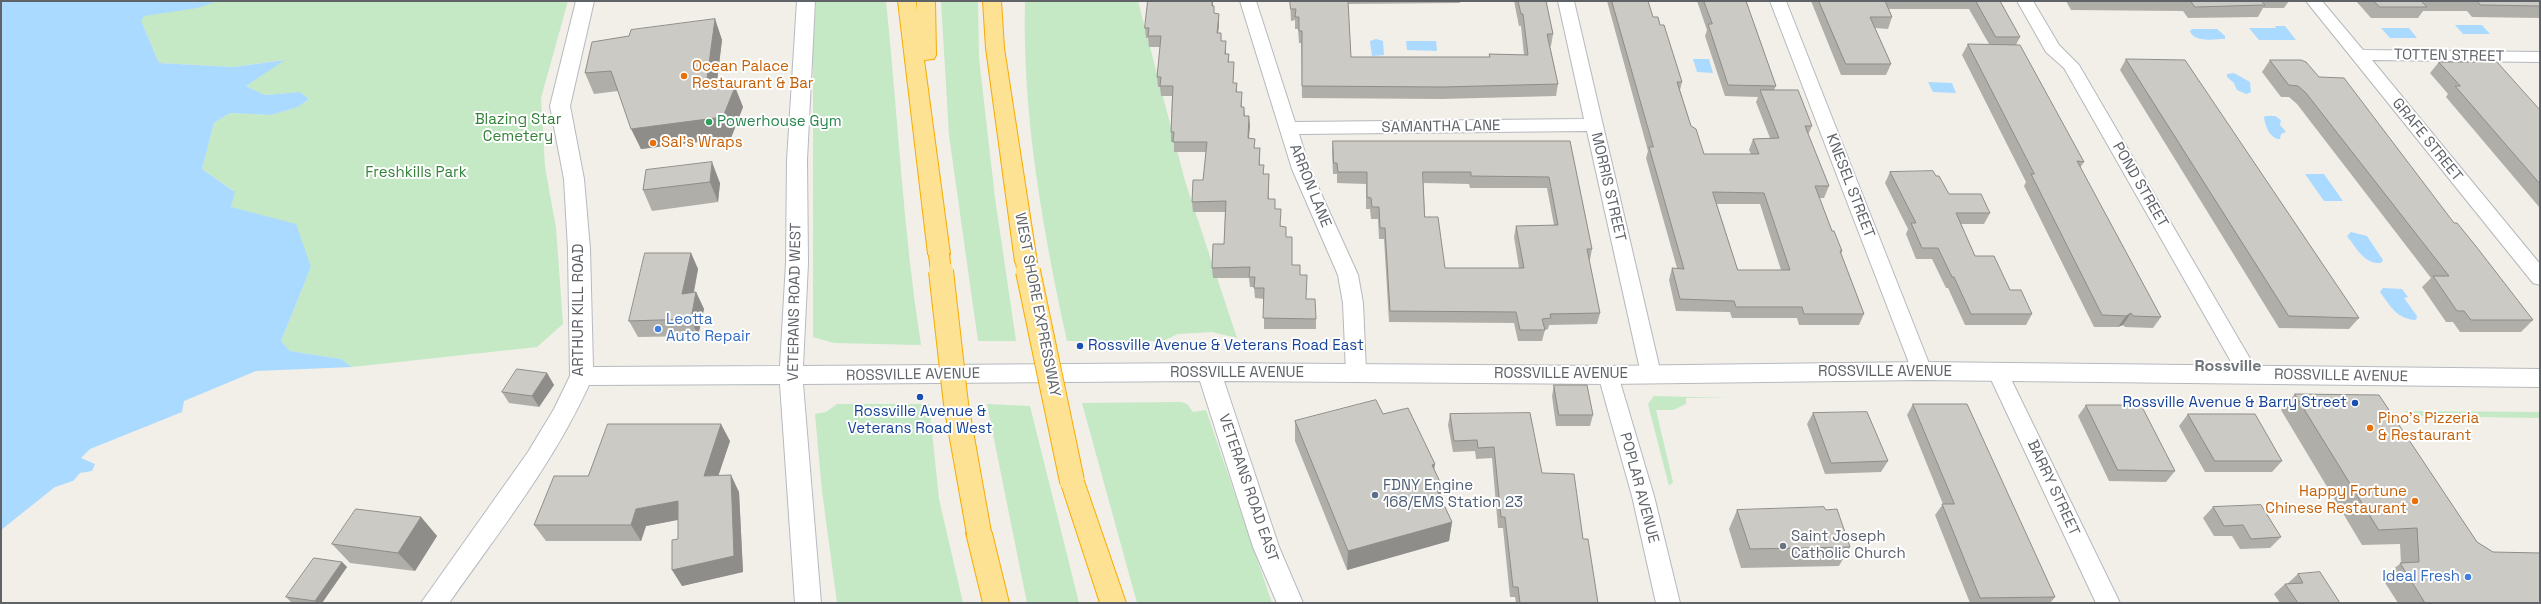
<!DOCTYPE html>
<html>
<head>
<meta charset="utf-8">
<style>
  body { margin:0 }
  #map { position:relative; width:2541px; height:604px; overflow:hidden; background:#f1efe8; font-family:"Space Grotesk",sans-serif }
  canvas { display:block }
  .frame { position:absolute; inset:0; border:2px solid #5f6368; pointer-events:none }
</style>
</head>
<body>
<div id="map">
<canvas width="2541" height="604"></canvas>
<div class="frame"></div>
</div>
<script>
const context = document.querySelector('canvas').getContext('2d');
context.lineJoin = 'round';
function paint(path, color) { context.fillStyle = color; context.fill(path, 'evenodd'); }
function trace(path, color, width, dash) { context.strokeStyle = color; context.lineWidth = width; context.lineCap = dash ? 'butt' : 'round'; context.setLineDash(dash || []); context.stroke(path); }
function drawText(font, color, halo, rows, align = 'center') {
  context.font = font + ' "Space Grotesk",sans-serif'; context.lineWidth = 4; context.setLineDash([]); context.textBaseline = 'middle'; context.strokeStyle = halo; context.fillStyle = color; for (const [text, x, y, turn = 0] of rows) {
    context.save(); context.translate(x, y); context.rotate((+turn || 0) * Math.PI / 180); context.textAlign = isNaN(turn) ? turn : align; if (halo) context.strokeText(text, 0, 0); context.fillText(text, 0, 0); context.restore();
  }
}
paint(new Path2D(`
  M132,1H568L541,98L545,167L556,228L563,324L537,347L352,367L341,359L290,351L281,341L311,267L231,207L234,191L202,169L214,123L230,113L271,115L298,107L309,99L300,92L265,95L246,86L284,60L233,67L159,63Z
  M816,1H886C898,116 903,231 921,345L834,343L813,337V49Z
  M941,1H978L979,58L995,198L1016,341H978L949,135Z
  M1025,1H1138L1185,181L1237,338L1212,332L1178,334L1163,341H1067C1043,230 1022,116 1025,1Z
  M1654,396L1729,398H1686V404L1673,410H1656L1673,482L1669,486L1648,404Z
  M1181,402L1187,404L1193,412L1206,410L1272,603H1137L1082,403Z
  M837,404H929L939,499L963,603H837L822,491L815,414L826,412Z
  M987,404L1030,406L1079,603H1027Z
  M2404,411L2540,412V418L2413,416Z`), '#c5e8c5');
paint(new Path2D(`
  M1,1H218L197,8L144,16L141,21L159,63L233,67L285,60L246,86L265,95L300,92L309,99L298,107L271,115L230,113L214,123L202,169L235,192L231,207L296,224L311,267L281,341L290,351L341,359L352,367L256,371L184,401L182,412L90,449L81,458L95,464L92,471L80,473L73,481L55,487L1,530Z
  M2455,25H2482L2490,34H2463Z
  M2275,26H2285L2296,40H2259L2249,28H2276Z
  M2381,28H2409L2417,38H2390Z
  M2192,29H2217L2225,36V39C2214,39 2194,43 2190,31Z
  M1376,39L1383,41L1384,55L1372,56L1370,41Z
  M1406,41H1436L1437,51L1407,50Z
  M1693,59H1709L1713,73L1697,72Z
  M2234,73L2250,82L2251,92L2246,94L2237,90L2234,83L2227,77V74Z
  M1928,82L1952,83L1956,93L1933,92Z
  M2266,116H2275L2281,120L2280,125L2286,132L2281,134L2280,139C2270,139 2265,126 2264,117Z
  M2305,174H2324L2343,201H2324Z
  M2351,232L2367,236L2383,260L2381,263C2364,264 2357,249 2347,236Z
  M2383,288L2402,289L2408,297L2404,298L2417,316L2416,320C2397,319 2391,307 2380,292Z`), '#aadaff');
const street = new Path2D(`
  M1240,1H1256L1295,122L1584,119L1558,1H1574L1661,374L1658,380L1651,382L1644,380L1641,374L1587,131L1299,134L1310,169L1358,275L1363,303L1366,372L1363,378L1356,380L1349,378L1346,372L1343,303L1338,275L1292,169Z
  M1770,1H1786L1932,371L1929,377L1922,379L1915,377L1912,371Z
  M2017,1H2033L2059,45L2079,65L2256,369L2259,375L2256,381L2249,383L2242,381L2064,68L2046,52Z
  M2306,1H2322L2363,50L2540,52V62L2372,60L2540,264V285L2533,283Z
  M1998,365L2005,367L2008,373L2120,603H2096L1988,373L1991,367Z
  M1608,367L1615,369L1618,375L1654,496L1680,603H1656L1632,496L1598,375L1601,369Z`);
const secondary = new Path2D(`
  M576,1H594L570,106L584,179L590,249L593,367L780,366L786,263L787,160L797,1H815L807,160L808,263L803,366L1209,363L1608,366L1922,362L2540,369V387L1922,380L1608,384L1224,381L1279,547L1303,603H1277L1253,547L1200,381L803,384L821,603H795L780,384L589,385C553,464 499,532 449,603H421L528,452L554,409L570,376L568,249L564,179L550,106Z`);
const highway = new Path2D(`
  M898,1H916L917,12V1H935L936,55L934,59L924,60L950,254L947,259L939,262L931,259L928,254Z
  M983,1H1001L1004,48L1037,262L1034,267L1026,270L1018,267L1015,262L986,48Z
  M1072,471L1081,474L1084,481L1126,603H1100L1060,481L1063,474Z
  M979,522L988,525L992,533L1009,603H983L966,533L970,525Z`);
trace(street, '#b5b8bc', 2);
trace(secondary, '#b6babf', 2);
trace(highway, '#f9ab00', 2);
paint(street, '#fff');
paint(secondary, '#fff');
paint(highway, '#fde293');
const highwayBridgeFar1 = new Path2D(`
  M939,254L941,272
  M1026,262L1028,272`);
const highwayBridge = new Path2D(`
  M941,271L956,404L979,533
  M1028,271L1072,481`);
trace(highwayBridgeFar1, '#f9ab00', 22, []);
trace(highwayBridge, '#f9ab00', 26, []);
trace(highwayBridgeFar1, '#fde293', 20);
trace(highwayBridge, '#fde293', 24);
paint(new Path2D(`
  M1148,1H1213V6L1214,13L1219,14V24L1218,33L1226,51V54H1229V62H1234L1233,83H1237V92L1242,102V107H1244L1245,116H1249V138L1255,148H1260V165L1264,174H1269V199L1275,209L1281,226L1286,237L1292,265L1300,275L1306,299L1316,319V329H1264V299L1255,298L1254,287H1250L1249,278H1213L1212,268L1224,244L1225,212H1193L1192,202L1203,180L1206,152H1174V142H1171V132L1172,96H1161L1160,87H1158L1157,77L1160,47H1149L1148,38H1146L1145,28Z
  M1290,1H1460V3L1348,4L1351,57H1489V54L1524,55L1521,26H1519L1514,1H1546L1553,34L1551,46H1550L1558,84L1556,96L1441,99L1302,98L1301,43H1299L1298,29H1295V20L1291,21Z
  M1607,1H1643L1653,17L1660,25L1682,82L1680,90L1691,126L1704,154H1751L1749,150L1753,139L1770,138L1756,102L1758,97L1725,96L1705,36L1707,30L1697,1H1746L1776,86L1774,90L1812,126L1808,135L1829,186L1824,198H1819L1832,231L1842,251L1841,254L1864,314L1859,325H1799L1797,318H1732L1730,312L1676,311L1669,280L1672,268H1677L1646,158L1648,151ZM1716,204H1760L1781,270H1738Z
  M1811,1H2000L2020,37L2016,45L2084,162L2080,168L2161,317L2153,328L2125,327L2123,325L2118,327H2094L2024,186L2026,182L1962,55L1968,44H1989L1969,9H1889L1892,17L1888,29L1875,28L1891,64L1886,75H1841Z
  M2066,1H2289L2284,8H2263L2258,17L2188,18L2183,11L2071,10Z
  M2356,1H2540V18L2472,17L2467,11H2423L2418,18H2371Z
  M715,19L722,40L716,87H735L743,107L731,138L641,149L618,91L594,94L585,73L629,36Z
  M2126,59L2359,318L2349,329L2279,328L2120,70Z
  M2270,60L2319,77L2454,223L2533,320L2521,332H2460L2453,322H2446L2422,287L2431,278L2297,104L2289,97H2281L2262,72Z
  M2439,62L2540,110V208L2446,97L2448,94L2430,73Z
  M1333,141H1570L1592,249L1590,260H1589L1600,313L1597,324L1549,325L1548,329L1545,330L1542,341H1518L1514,323L1389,322L1384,239H1379L1378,219H1371L1370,209H1366V184L1337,183V174H1333L1332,152ZM1423,183L1469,184L1470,188H1547L1554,225L1516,226L1514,237L1519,268H1445L1425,217Z
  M646,170L720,183L718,202L652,211L643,190Z
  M1890,172L1936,176L1949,194L1990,213L1984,224H1961L1975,256L2010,290L2032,314L2026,325H1965L1948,288H1946L1932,259H1916L1906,234L1908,229L1885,183Z
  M691,253L698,269L694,293L696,292L704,309L698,336L638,337L629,321Z
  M547,373L554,385L539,407L509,403L502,392Z
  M1554,385L1593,415L1590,426H1556L1552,396Z
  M2295,394L2477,542L2493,552L2540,603H2398L2382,578L2401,563L2400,544L2362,545L2281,410Z
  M1913,404L2055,597L2050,603H1970L1935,515L1943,504L1907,415Z
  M2086,405L2175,471L2166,482L2109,481L2078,416Z
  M1813,413L1888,461L1881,472L1825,474L1807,424Z
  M1383,414L1434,469L1442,486L1440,497L1452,522L1449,541L1347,570L1295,441V421Z
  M1450,414L1542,473L1583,539L1598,603H1516L1515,597H1510L1503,528H1498L1492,458L1476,459L1475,451L1453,452L1448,425Z
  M2188,414L2282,461L2272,472H2205L2179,426Z
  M730,441L718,475L739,492L743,572L682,586L678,539V520L646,526L641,541H546L534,525L588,476Z
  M2213,507L2281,537L2270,548L2240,549L2232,536H2214L2203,518Z
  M1737,510H1826L1850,547L1839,566L1741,568L1729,529Z
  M421,517L437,536L415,571L350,563L332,544Z
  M342,562L347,567L322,603H292L286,597Z
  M2298,574L2340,603H2280L2274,594L2285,584H2287Z`), '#afaea9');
paint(new Path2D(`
  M1212,1H1213L1212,17Z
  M1219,14V24L1217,44V33Z
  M715,19L722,40L714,107L706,86Z
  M1226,41V51L1225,65V54Z
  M735,87L743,107L731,138L641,149L631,129Z
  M1249,116L1250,126L1248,149V138Z
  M712,162L720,183L718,202L710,182Z
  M691,253L698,269L690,310L682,294Z
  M696,292L704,309L698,336L691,319Z
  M2131,313L2123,325L2118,327L2126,316Z
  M547,373L554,385L539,407L532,396Z
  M721,424L730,441L713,492L704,476Z
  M1435,464L1432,483V465Z
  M731,475L739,492L743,572L682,586L672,570Z
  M1442,486L1439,505L1436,488Z
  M678,501L687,518L646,526L641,541L631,525L636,509Z
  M421,517L437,536L415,571L398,553Z
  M1452,522L1449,541L1347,570L1348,551Z
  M342,562L347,567L322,603H316L315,601Z`), '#8f8d8a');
const building = new Path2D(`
  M1148,1H1212V6H1214V13L1219,14L1217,33H1221V41H1226L1225,54H1229L1228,62H1234L1233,83H1237L1236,92H1242L1241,107H1244V116H1249L1248,138L1255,139L1254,148H1260L1259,165H1264L1263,174H1269L1268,199H1275V209H1281L1280,226L1286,227V237H1292V265H1300V275H1307L1306,299H1315L1316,319L1263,318L1264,288H1254L1255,277H1249L1250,267L1212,268L1213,244H1224L1226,201L1192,202L1193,180H1203L1207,142H1173L1174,132H1171L1173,86H1160L1161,77H1157L1161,36H1148L1149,28H1145Z
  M1290,1H1348L1351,57H1490L1489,54L1528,55L1523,14H1521L1518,1H1546L1553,34H1547L1558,84L1442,87L1302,86V31H1299V17H1295L1296,9H1291Z
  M1612,1H1648L1653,17H1658L1660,25H1664L1682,82H1677L1691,126L1696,129L1704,154H1759L1753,139L1779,138L1760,90H1798L1812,126H1805L1829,186H1815L1832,231H1834L1842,251H1840L1864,314H1804L1802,307H1736L1734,301L1680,299L1672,268L1684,269L1649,147H1653ZM1713,192L1764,193L1790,270H1738Z
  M1704,1H1746L1776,86L1728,85L1708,24H1712Z
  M1819,1H1885L1892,17H1870L1891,64H1846Z
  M1976,1H2000L2020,37H1996Z
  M2191,1H2261L2265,5L2195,7Z
  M2374,1H2421L2427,7H2380Z
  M2477,1H2540V6L2481,5Z
  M715,19L706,86L735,87L723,117L631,129L611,71L585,73L592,42L629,36L631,30Z
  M1968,44L2020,45L2084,162L2077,161L2161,317L2133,316L2131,313L2126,316L2102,315L2031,174H2034Z
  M2126,59L2185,60L2359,318L2289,316Z
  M2270,60H2301L2306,62L2319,77L2344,78L2454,223H2457L2475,245L2533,320H2471L2464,311H2457L2433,276H2449L2306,93L2298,86L2289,85Z
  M2439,62H2497L2540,110V184L2455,86H2460Z
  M1333,141H1570L1592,249H1587L1600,313L1550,314L1551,318L1542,319L1545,330H1520L1516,312L1390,311L1385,228H1380L1379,207H1372L1371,198L1367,197V172H1338L1337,163H1334ZM1423,172H1471V176L1549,177L1558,225L1516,226L1524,268H1445L1438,217H1425Z
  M712,162L710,182L643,190L646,170Z
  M1933,171L1936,176H1939L1949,194H1981L1990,213H1956L1975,256H1994L2010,290H2021L2032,314H1971L1954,277H1952L1938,248H1922L1911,223H1916L1890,172Z
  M645,253H691L682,294L696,292L691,319L629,321Z
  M517,369L547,373L532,396L502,392Z
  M1554,385H1587L1593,415H1559Z
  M2295,394L2379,395L2477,542L2493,552L2540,553V603H2425L2400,563L2419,562L2417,528L2379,530Z
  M1376,400L1383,414L1408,408L1435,464L1432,465L1442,486L1436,488L1452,522L1348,551L1295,421Z
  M1913,404H1967L2055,597L1980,598L1942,504H1954Z
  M2086,405H2141L2175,471L2118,470Z
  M1867,412L1888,461L1831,463L1813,413Z
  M1530,413L1542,473L1574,474L1583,539H1588L1598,603H1520L1518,587H1513L1505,517H1501L1494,447L1478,448L1477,440L1454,441L1450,414Z
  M2188,414H2255L2282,461H2215Z
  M608,424H721L704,476L731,475L734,556L672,570V540L678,539V501L636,509L631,525H534L554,476H588Z
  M2261,505L2281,537L2251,539L2243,525L2224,526L2213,507Z
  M1824,507L1826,510L1837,509L1850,547L1750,549L1737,510Z
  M356,509L421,517L398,553L332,544Z
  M314,558L342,562L315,601L286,597Z
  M2320,572L2340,603H2298L2285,584L2303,583L2298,574Z`);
paint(building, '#cccac5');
trace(building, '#8f8d8a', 1);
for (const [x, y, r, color] of [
  [684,76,4,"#e8710a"],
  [709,122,4,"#2e9e5b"],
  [653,143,4,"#e8710a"],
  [658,329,4,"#3f7fe0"],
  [1080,346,4,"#1a4fb4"],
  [920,397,4,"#1a4fb4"],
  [2355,403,4,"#1a4fb4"],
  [2370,428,4,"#e8710a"],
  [1375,495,4,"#5c6f8a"],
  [2415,501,4,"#e8710a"],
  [1783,546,4,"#6b7280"],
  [2468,577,4,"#3f7fe0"]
]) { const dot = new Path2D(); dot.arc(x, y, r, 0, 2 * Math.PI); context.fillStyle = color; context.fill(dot); trace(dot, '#fff', 1.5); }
drawText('15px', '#5f6368', '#fff', [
  ["TOTTEN STREET",2449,56,1],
  ["SAMANTHA LANE",1441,127,-1],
  ["GRAFE STREET",2427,140,51],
  ["POND STREET",2140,185,60],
  ["ARRON LANE",1310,186,68],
  ["KNESEL STREET",1850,186,69],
  ["MORRIS STREET",1608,187,77],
  ["VETERANS ROAD WEST",795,302,-89],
  ["WEST SHORE EXPRESSWAY",1037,305,79],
  ["ARTHUR KILL ROAD",579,310,-90],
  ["ROSSVILLE AVENUE",1885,372],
  ["ROSSVILLE AVENUE",1237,373],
  ["ROSSVILLE AVENUE",1561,374],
  ["ROSSVILLE AVENUE",913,375,-1],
  ["ROSSVILLE AVENUE",2341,376,1],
  ["VETERANS ROAD EAST",1248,488,71],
  ["POPLAR AVENUE",1639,488,75],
  ["BARRY STREET",2053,488,65]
]);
drawText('15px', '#c56008', '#fff', [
  ["Ocean Palace",692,67],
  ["Restaurant & Bar",692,84],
  ["Sal's Wraps",661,143],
  ["Pino's Pizzeria",2378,419],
  ["& Restaurant",2378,436],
  ["Happy Fortune",2407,492,"right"],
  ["Chinese Restaurant",2407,509,"right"]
], 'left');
drawText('15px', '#348238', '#fff', [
  ["Blazing Star",518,120],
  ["Cemetery",518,137],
  ["Freshkills Park",416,173]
]);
drawText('15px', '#27864d', '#fff', [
  ["Powerhouse Gym",717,122]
], 'left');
drawText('15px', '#366cbe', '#fff', [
  ["Leotta",666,320],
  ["Auto Repair",666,337],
  ["Ideal Fresh",2460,577,"right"]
], 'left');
drawText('15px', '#164399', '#fff', [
  ["Rossville Avenue & Veterans Road East",1088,346],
  ["Rossville Avenue & Barry Street",2347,403,"right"],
  ["Rossville Avenue &",920,412,"center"],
  ["Veterans Road West",920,429,"center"]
], 'left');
drawText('15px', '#4e5e75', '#fff', [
  ["FDNY Engine",1383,486],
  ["168/EMS Station 23",1383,503]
], 'left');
drawText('15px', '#5b616d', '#fff', [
  ["Saint Joseph",1791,537],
  ["Catholic Church",1791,554]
], 'left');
drawText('bold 16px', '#70757a', '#fff', [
  ["Rossville",2228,367]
]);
</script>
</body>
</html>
